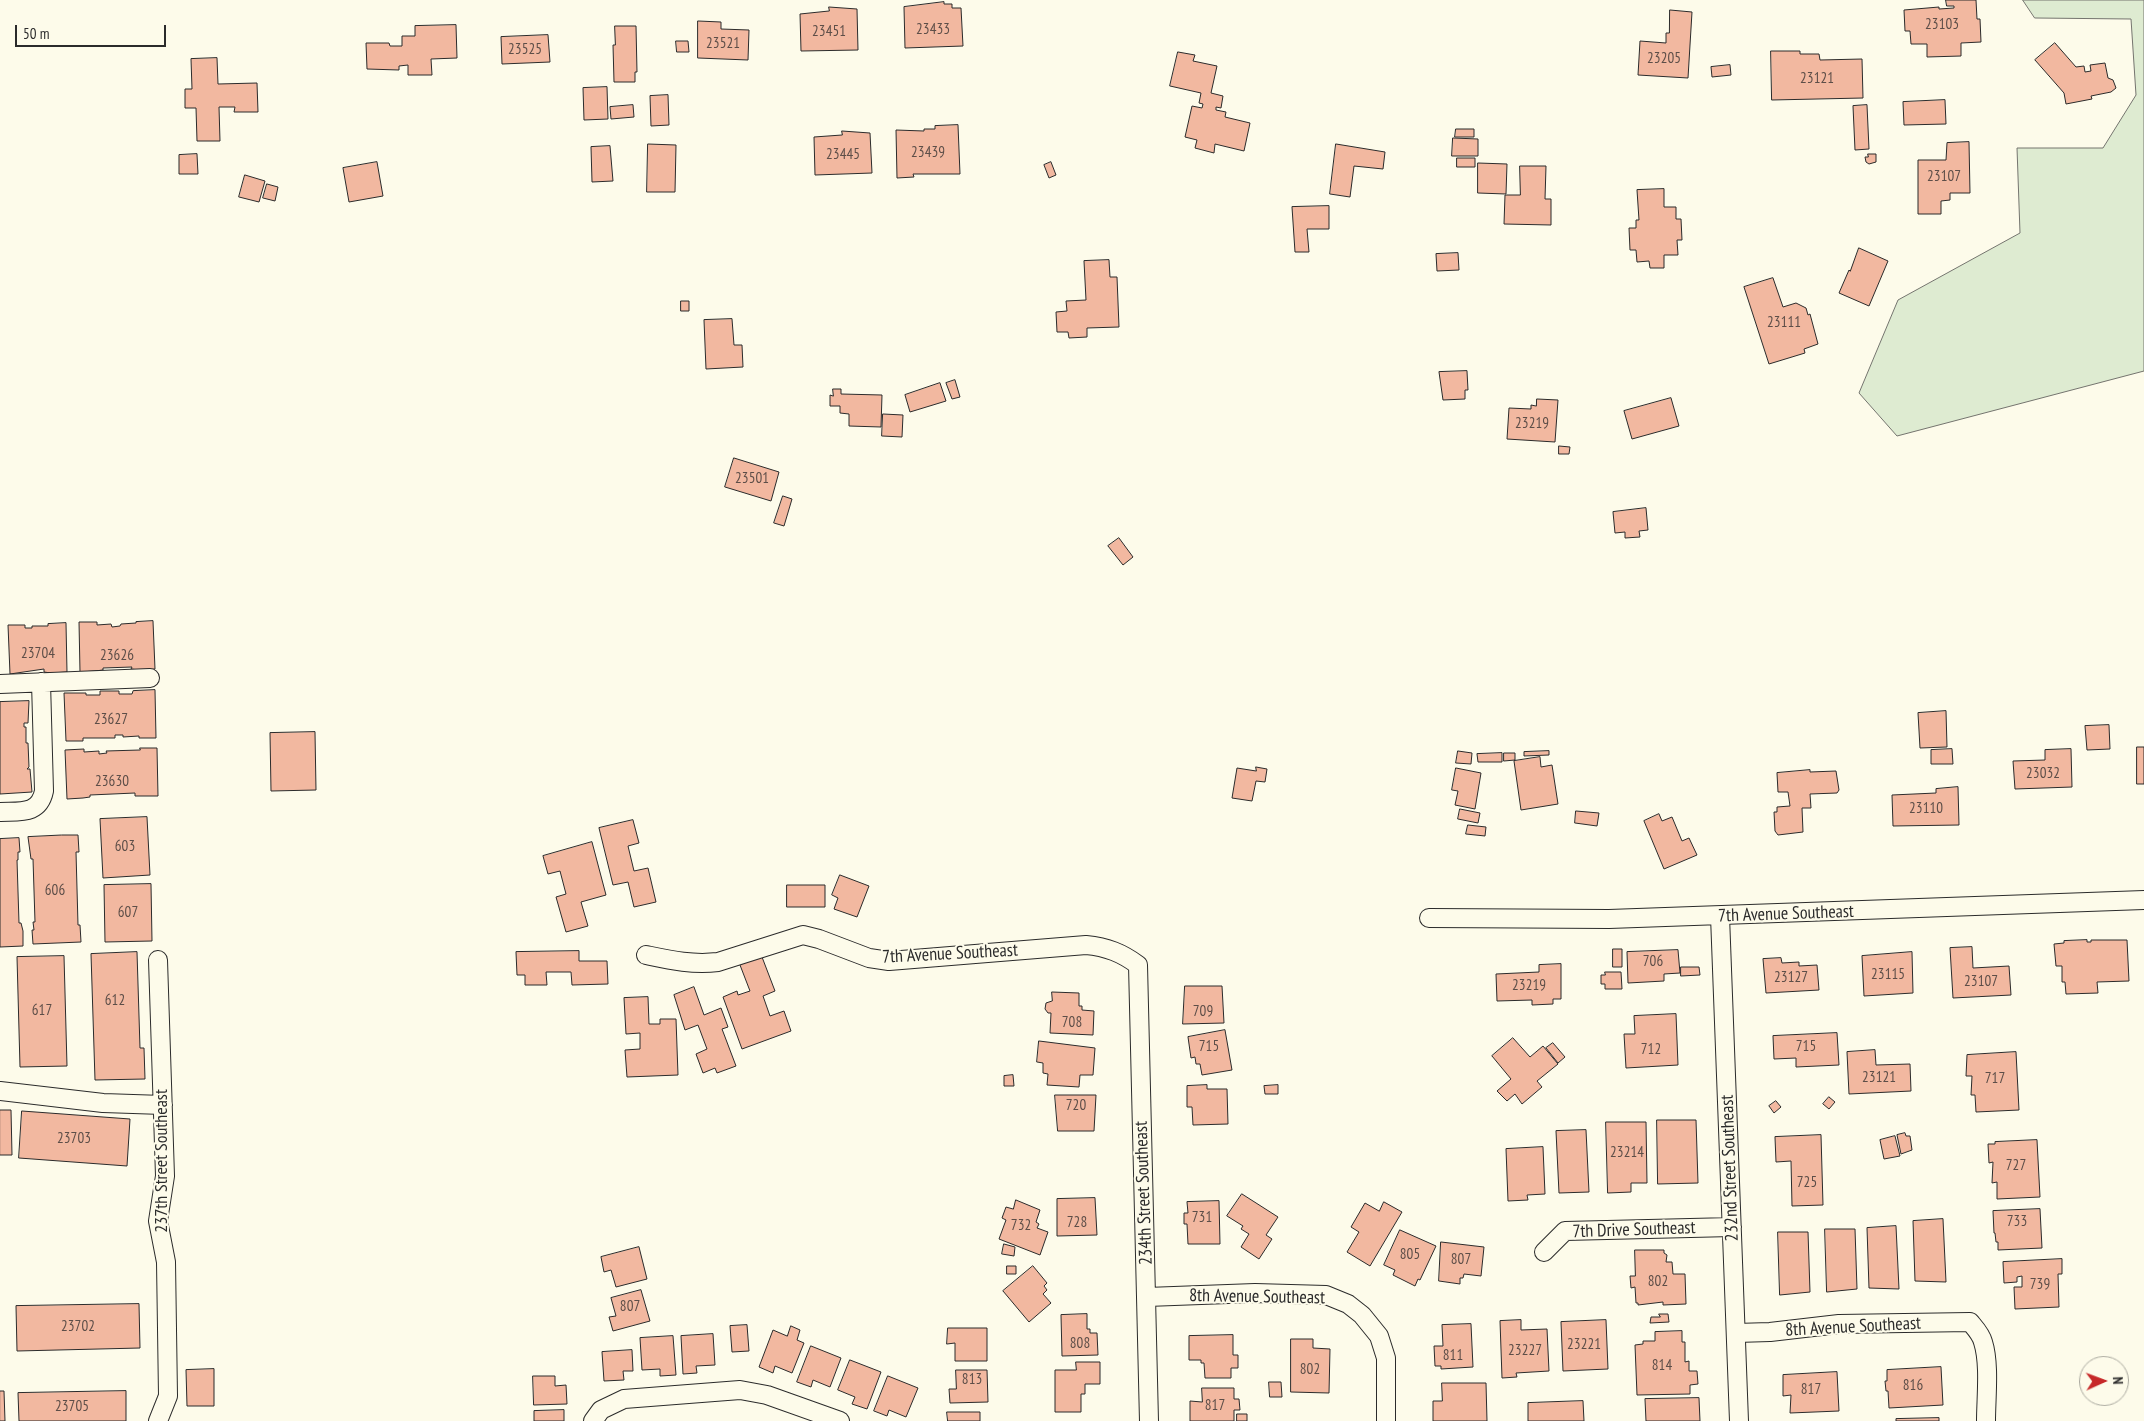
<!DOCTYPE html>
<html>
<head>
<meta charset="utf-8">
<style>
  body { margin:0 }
  #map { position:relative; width:2144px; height:1421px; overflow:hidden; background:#fdfbea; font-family:"PT Sans Narrow",sans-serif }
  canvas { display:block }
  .north { position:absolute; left:2079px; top:1356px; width:50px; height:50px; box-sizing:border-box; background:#fdfbea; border:1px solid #a9a89e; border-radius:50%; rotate:88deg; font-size:14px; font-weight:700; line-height:20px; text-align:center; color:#2b2b2b }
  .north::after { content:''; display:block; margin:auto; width:18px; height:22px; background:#c62828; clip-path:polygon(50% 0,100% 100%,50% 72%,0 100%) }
  .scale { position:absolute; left:15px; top:25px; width:151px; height:22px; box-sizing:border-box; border:2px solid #2b2b2b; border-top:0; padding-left:6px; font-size:15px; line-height:18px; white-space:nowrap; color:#2b2b2b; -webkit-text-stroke:4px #fdfbea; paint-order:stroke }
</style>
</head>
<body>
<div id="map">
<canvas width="2144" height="1421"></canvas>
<div class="north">N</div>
<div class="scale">50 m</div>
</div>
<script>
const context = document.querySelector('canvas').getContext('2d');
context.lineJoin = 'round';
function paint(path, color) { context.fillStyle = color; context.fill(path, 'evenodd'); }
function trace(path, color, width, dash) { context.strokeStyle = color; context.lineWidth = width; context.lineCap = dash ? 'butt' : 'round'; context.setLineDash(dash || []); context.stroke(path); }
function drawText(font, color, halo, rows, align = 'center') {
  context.font = font + ' "PT Sans Narrow",sans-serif'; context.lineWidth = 4; context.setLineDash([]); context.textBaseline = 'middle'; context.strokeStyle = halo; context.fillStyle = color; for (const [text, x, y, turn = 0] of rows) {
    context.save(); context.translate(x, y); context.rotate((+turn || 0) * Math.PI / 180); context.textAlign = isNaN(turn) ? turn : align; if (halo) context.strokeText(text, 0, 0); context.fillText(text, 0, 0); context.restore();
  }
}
const green = new Path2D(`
  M2023,0H2144V371L1897,436L1859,393L1898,300L2020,233L2017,148H2103L2136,95L2131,19L2035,18Z`);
paint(green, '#deebd1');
trace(green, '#74746e', 1);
const building = new Path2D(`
  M1946,0H1976L1977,19H1980L1981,42L1961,43V56L1927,57V44H1911L1910,31H1905L1904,10L1939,7V9L1954,8V6H1947Z
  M944,2V4H952V8H961L963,46L905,48L904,7Z
  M829,7L857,9L858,50L801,51L800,14L829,11Z
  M1670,10L1692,12L1688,78L1638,75L1640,41L1666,43V33H1669Z
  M698,21L721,22V29L749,30L748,60L698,58Z
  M456,25L457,58L431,59L432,75H408V65L399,66V70L367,69L366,43H389L390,46H402V36H415V26Z
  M615,26H636L637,72H635V82H614L613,45H615Z
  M548,35L550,62L502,64L501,37Z
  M676,41H688L689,52H677Z
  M2055,43L2076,67L2084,66L2085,72L2091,71L2090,65L2105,63L2108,78L2113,80L2116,88L2111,92L2091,96L2092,99L2066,104L2064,93L2035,60Z
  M1771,51H1800V54H1819L1820,60L1862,59L1863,98L1772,100Z
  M1178,52L1195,55L1193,61L1217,66L1211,93L1223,96L1221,108L1216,107V110L1226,112L1225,117L1250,123L1244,151L1215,144L1214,153L1195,148L1197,140L1185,137L1192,106L1202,108L1203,104L1199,103L1201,93L1170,86Z
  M217,58L218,84L257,83L258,112H234L235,107H219L220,141H197L196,108H185V89H192L191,59Z
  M1730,65L1731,75L1712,77L1711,67Z
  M607,87L608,119L584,120L583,88Z
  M668,95L669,125L651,126L650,96Z
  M1945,100L1946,124L1904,125L1903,102Z
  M633,105L634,117L611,119L610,107Z
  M1867,105L1869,149L1855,150L1853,106Z
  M958,125L960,174H913L914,177L897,178L896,130L924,131V129H935V126Z
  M1456,129H1474V137H1455Z
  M842,131L870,133L872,173L815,175L814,137L842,135Z
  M1453,138L1478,139V156H1452Z
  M1969,142L1970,193H1950V200L1941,201V214H1918V160H1946L1947,143Z
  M648,144L676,145L675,192H647Z
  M1336,144L1385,152L1383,169L1354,166L1350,197L1330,194Z
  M610,146L613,181L592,182L591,147Z
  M197,154L198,174H179V155Z
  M1868,154H1876V162L1869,164L1866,162L1865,157H1868Z
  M1457,158H1475V167H1457Z
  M377,162L383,196L349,202L343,168Z
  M1051,162L1056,175L1049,178L1044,165Z
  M1478,163L1507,164L1506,194L1478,193Z
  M1520,166H1546L1545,199H1551V225L1504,224L1505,195H1520Z
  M245,175L265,181L259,202L239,197Z
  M267,184L278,187L275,201L263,198Z
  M1664,189V207H1676V219H1681L1682,240H1677L1678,255H1664V268H1650L1649,261L1637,262L1636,250H1630L1629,228H1636V220H1639L1637,190Z
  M1329,206V229H1307L1309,252H1295L1292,207Z
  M1859,248L1888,261L1869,306L1839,293L1849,270L1850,271Z
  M1458,253L1459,270L1437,271L1436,254Z
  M1109,260L1110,277H1117L1119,327L1087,328V337L1069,338L1068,332H1057L1056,312L1067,311L1066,301L1086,300L1084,261Z
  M1773,278L1783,307L1796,303L1806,308L1808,315L1810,314L1818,344L1804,349L1805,353L1769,364L1744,287Z
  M681,301H689V311H681Z
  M732,319L734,345H742L743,367L706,369L704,320Z
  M1467,371L1468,390H1465V399L1443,400L1439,372Z
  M955,380L960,397L952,399L946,383Z
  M940,383L946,401L910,412L905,395Z
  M833,389H841V394L882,395L881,427L849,426V414L840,413V406H830V395L833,396Z
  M1671,398L1679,426L1632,439L1624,411Z
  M1537,399L1558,400L1555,442L1507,439L1509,408L1531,409V405L1536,406Z
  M883,414L903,415L902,437L882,436Z
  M1559,446L1570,447L1569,454H1559Z
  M734,458L779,472L771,501L725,487Z
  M783,496L792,499L784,526L774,523Z
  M1646,508L1648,530L1639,531L1640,537L1625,538V532L1615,533L1613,512Z
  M1119,538L1133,557L1123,565L1108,546Z
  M153,621L155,669L139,670L131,669L132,667L103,668V670L95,671L80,672L79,622H97V625L111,624L112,627L120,626L121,624L136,623V622Z
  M66,623L67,672L51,673L44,672V669L10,674L8,625H25V628H32V626H48V624Z
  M155,690L156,738H139V736L123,737V735H115V738H83V741H66L64,693H86V695H100V691H119V694H132L133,691Z
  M29,701L28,723H24V727H26V743H28L29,767L27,769H30L32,792L0,794V702Z
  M1946,711L1947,747L1920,748L1918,713Z
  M2109,725L2110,749L2087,750L2085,726Z
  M315,732L316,790L271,791L270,733Z
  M2137,747H2144V784H2137Z
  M140,748H157L158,796H135V793L90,795V797L83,798L67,799L65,750L84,749V752L99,751V754L107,753L106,751L140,750Z
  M1952,749L1953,764H1931V750Z
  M2071,749L2072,787L2015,789L2013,761L2045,760V750Z
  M1458,751L1472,753L1471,764L1456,763Z
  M1549,751V755L1524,756V752Z
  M1502,753V762H1478L1477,754Z
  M1504,753H1515V760L1504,761Z
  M1540,757L1541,767L1552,765L1558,804L1521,810L1514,761Z
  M1256,767L1267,769L1265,782L1256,781L1252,801L1232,798L1237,768L1256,771Z
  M1456,768L1481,773L1475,809L1455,805L1458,791L1452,790Z
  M1810,770V772L1836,771L1839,790L1837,793L1810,794L1811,808H1802L1803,832L1778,835L1775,831L1774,812H1777V807L1790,806L1788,792H1778L1777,773Z
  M1958,787L1959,825L1893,826L1892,795L1936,793V789Z
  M1460,809L1480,813L1478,823L1458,819Z
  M1576,811L1599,813L1597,826L1575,823Z
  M1659,814L1662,821L1672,817L1682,841L1689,838L1697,855L1664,869L1644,821Z
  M147,817L150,875L103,878L100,819Z
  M633,820L639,843L628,846L634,871L648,868L656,902L634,907L628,882L613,885L599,828Z
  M1468,825L1486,827L1485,836L1466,834Z
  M62,835H78L79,852H76L78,925H80L81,942L33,944L32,930H34L33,922H35L33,859H31L28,837Z
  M19,838L20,852H18V860H17L19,923H21L23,931V946L0,947V839Z
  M592,842L606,895L581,902L588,926L566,932L556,897L566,894L560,871L548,874L543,856Z
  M840,875L869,886L857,917L834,909L838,898L832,895Z
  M151,884L152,941L105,942L104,885Z
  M787,885H825V907H787Z
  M2087,940V942H2091V940H2127L2129,981L2097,982L2098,993L2066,994L2065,982H2062V966H2056L2054,944L2064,943V941Z
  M1972,947L1973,968L2009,966L2011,995L1953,998L1950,948Z
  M1613,949H1622V967H1613Z
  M1678,950L1680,973L1664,974V981L1628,983L1627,952Z
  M579,951V961H607L608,984L572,985L571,972H546L547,985H525V975H517L516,952Z
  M137,952L140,1048H144L145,1079L95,1080L91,954Z
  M1912,952L1913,993L1864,996L1862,956Z
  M64,956L67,1066L20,1067L17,957Z
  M762,957L775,991L763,996L770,1016L784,1011L791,1031L742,1049L723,997L737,991L738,995L750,991L740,965Z
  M1781,958L1782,963L1799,962V966L1817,965L1819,990L1766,993L1763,959Z
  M1561,964V999H1553V1004L1532,1005V1000L1497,1001L1496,974L1539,972V965Z
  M1681,967H1699L1700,975L1681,976Z
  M1605,972H1621L1622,989H1605V984H1601V975H1605Z
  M1185,986H1222L1224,1023L1183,1024Z
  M694,987L704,1015L721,1008L728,1027L722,1029L736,1066L717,1073L715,1068L703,1073L696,1054L707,1049L698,1025L685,1030L674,995Z
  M1052,992L1079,993V1006H1082V1010L1094,1011L1093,1035L1050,1033L1051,1013H1048L1045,1009L1046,1003L1052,1001Z
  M648,997L649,1024H660V1019H676L678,1075L627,1077L625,1050L640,1049V1033L626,1034L624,998Z
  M1676,1014L1678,1065L1626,1068L1624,1034H1635L1634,1016Z
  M1225,1030L1232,1070L1202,1075L1200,1064H1196L1195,1057L1191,1058L1188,1037Z
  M1837,1033L1839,1065L1796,1067V1058L1774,1059L1773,1036Z
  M1513,1038L1530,1057L1543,1046L1558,1064L1537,1081L1542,1087L1522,1104L1515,1094L1507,1101L1497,1091L1511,1079L1492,1056Z
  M1039,1041L1095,1048L1093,1075H1080L1079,1087L1047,1085L1048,1074L1043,1073V1063L1037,1062Z
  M1553,1043L1565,1057L1558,1063L1546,1048Z
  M1875,1050L1876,1065L1910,1064L1911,1091L1849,1094L1847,1052Z
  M2016,1052L2019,1110L1976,1112L1975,1095H1971L1972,1076H1966L1967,1055Z
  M1013,1075L1014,1086H1004V1076Z
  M1207,1085V1089H1227L1228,1124L1193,1125L1192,1107H1187V1086Z
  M1278,1085V1094H1265L1264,1086Z
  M1055,1095H1096L1094,1131H1058Z
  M1829,1097L1835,1102L1829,1109L1823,1104Z
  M1776,1101L1781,1107L1774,1113L1769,1106Z
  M0,1110H11L12,1155H0Z
  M22,1111L130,1119L127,1166L19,1158Z
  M1657,1120H1696L1698,1183L1658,1184Z
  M1606,1122H1646L1647,1183H1631V1192L1608,1193Z
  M1586,1130L1589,1192L1559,1193L1556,1131Z
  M1905,1133L1906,1136H1910L1912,1150L1901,1154L1897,1135Z
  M1821,1135L1823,1205L1792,1206L1791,1161L1776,1162L1775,1137Z
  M1895,1136L1900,1156L1884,1159L1880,1140Z
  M2037,1140L2040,1197L1997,1199V1182L1992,1183L1993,1162L1989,1163L1988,1144H1995V1142Z
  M1543,1147L1545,1194L1527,1195L1528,1200L1508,1201L1506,1149Z
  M1242,1194L1278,1217L1266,1235L1272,1239L1259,1259L1241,1247L1249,1234L1241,1229L1243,1226L1227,1216Z
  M1095,1198L1097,1235L1057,1236V1199Z
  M1016,1200L1040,1210L1036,1222L1039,1224L1037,1228L1048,1232L1040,1255L999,1239L1006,1220L1002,1218L1006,1207L1013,1209Z
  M1219,1201L1220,1244H1188L1187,1224H1184V1213H1188L1187,1202Z
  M1384,1202L1402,1212L1370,1266L1347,1252L1359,1232L1351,1227L1365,1203L1379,1211Z
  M2040,1209L2042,1248L1998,1250V1242H1996L1995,1233H1994L1993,1211Z
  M1943,1219L1946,1282L1915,1281L1913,1221Z
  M1896,1226L1899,1289L1869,1288L1867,1228Z
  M1825,1229H1855L1857,1289L1827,1292Z
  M1400,1230L1436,1246L1420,1280L1418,1279L1415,1286L1393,1275L1395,1270L1384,1265Z
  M1778,1232H1808L1810,1292L1780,1295Z
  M1441,1242L1484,1247L1481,1276L1464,1274L1463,1278H1460V1284L1439,1281Z
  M1004,1244L1015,1247L1014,1256L1002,1254Z
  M639,1247L647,1279L616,1287L611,1270L604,1272L601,1257Z
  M1635,1250H1664V1253L1667,1255L1666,1262H1672L1673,1274H1685L1686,1304L1663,1305V1302L1638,1305V1303H1636L1635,1287L1631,1288L1630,1276H1635Z
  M2062,1259V1274H2058L2059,1307L2015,1309L2014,1287H2022V1276L2017,1277V1282L2004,1283L2003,1262Z
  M1007,1266H1016V1274H1007Z
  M1033,1266L1047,1283L1044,1286L1047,1290L1043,1294L1051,1303L1029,1322L1003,1291Z
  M641,1290L650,1321L613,1331L609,1317L616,1316L611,1298Z
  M139,1304L140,1348L17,1351L16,1306Z
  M1087,1314V1329H1090V1333H1097L1098,1355L1062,1356L1061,1315Z
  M1659,1314H1668L1669,1322L1650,1323L1651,1317H1660Z
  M1521,1320V1330L1547,1329L1549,1371L1516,1373L1517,1377L1502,1378L1500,1321Z
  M1606,1320L1608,1369L1563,1371L1561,1322Z
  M1471,1324L1473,1367L1441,1369V1366H1435L1434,1346H1443L1442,1325Z
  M747,1325L749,1351L732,1352L730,1326Z
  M791,1326L800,1330L797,1340L804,1343L792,1373L775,1366L773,1373L759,1367L773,1330L787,1336Z
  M948,1328H987V1361H955V1343L947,1344Z
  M1682,1331V1342H1685V1362L1689,1361V1371H1697L1698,1384L1690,1385V1394L1637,1395L1635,1345L1643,1344V1341H1655V1332Z
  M713,1334L715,1365L696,1366L697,1373L683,1374L681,1336Z
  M1233,1335V1355H1238V1368H1231V1378H1205L1204,1363H1201V1360H1189V1336Z
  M673,1336L676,1375L660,1376V1369L642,1370L640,1338Z
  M1291,1339H1313V1348L1330,1349L1329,1393L1291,1392Z
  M811,1346L841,1358L830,1387L813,1380L811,1387L797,1382Z
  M632,1350L633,1371H623L624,1380L604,1381L602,1352Z
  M850,1360L881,1372L867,1409L852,1404L855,1397L838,1390Z
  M1076,1362H1100V1384H1085V1394H1081V1412H1055V1370H1076Z
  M1941,1367L1943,1405L1889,1408L1888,1391H1886L1885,1381H1887V1370Z
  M214,1369V1406H187L186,1370Z
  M956,1370H987L988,1402L950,1403L949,1389H956Z
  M1837,1372L1839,1411L1790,1413L1791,1395L1783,1396V1375Z
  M533,1376H555V1386L566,1385L567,1404L534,1405Z
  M888,1376L918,1388L906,1417L889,1410L887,1416L874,1411Z
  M1269,1382H1281L1282,1397H1270Z
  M1442,1383H1486L1487,1421H1433V1401H1442Z
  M1202,1388H1234V1399H1239L1240,1410H1234V1421H1190V1401L1202,1402Z
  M0,1391H4L5,1421H0Z
  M126,1391V1421H19L18,1393Z
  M1699,1398L1700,1421H1646L1645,1399Z
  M1583,1401L1584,1421H1528V1403Z
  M564,1410V1421H534V1411Z
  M947,1412H980V1421H948Z
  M1237,1414H1247V1421H1237Z
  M1939,1418V1421H1896V1419Z`);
paint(building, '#f2b8a0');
trace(building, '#2b2b2b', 1);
const street = new Path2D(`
  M0,684L150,678
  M0,812C20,811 39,815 44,791L41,682
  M1720,916L1739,1421
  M1429,918L1609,919L2144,900
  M646,955C670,960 692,965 718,962L803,935L819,939L869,958L889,961L1086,945C1107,947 1122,953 1138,965L1149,1421
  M0,1091L103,1103L163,1105
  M1544,1252L1565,1231L1732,1227
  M1147,1297L1255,1293L1326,1295L1348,1304L1362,1315L1379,1336L1386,1358V1421
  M1736,1333L1770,1332L1839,1324L1970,1322C1975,1328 1981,1334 1983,1342C1990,1364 1986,1398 1986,1421
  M158,1421L168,1396L166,1262L158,1221L165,1176L158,960
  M593,1421L601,1410L624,1399L740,1390L767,1395L840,1421`);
trace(street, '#2b2b2b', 20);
trace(street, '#fdfbea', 18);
drawText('15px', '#5d4e48', null, [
  ["23103",1942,25],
  ["23433",933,30],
  ["23451",829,32],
  ["23521",723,44],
  ["23525",525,50],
  ["23205",1664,59],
  ["23121",1817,79],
  ["23439",928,153],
  ["23445",843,155],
  ["23107",1944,177],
  ["23111",1784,323],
  ["23219",1532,424],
  ["23501",752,479],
  ["23704",38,654],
  ["23626",117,656],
  ["23627",111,720],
  ["23032",2043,774],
  ["23630",112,782],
  ["23110",1926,809],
  ["603",125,847],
  ["606",55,891],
  ["607",128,913],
  ["706",1653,962],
  ["23115",1888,975],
  ["23127",1791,978],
  ["23107",1981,982],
  ["23219",1529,986],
  ["612",115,1001],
  ["617",42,1011],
  ["709",1203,1012],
  ["708",1072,1023],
  ["715",1209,1047],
  ["715",1806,1047],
  ["712",1651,1050],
  ["23121",1879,1078],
  ["717",1995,1079],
  ["720",1076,1106],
  ["23703",74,1139],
  ["23214",1627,1153],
  ["727",2016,1166],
  ["725",1807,1183],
  ["731",1202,1218],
  ["733",2017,1222],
  ["728",1077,1223],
  ["732",1021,1226],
  ["805",1410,1255],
  ["807",1461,1260],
  ["802",1658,1282],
  ["739",2040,1285],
  ["807",630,1307],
  ["23702",78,1327],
  ["808",1080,1344],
  ["23221",1584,1345],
  ["23227",1525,1351],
  ["811",1453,1356],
  ["814",1662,1366],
  ["802",1310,1370],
  ["813",972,1380],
  ["816",1913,1386],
  ["817",1811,1390],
  ["817",1215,1406],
  ["23705",72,1407]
]);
drawText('18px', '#2b2b2b', '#fdfbea', [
  ["7th Avenue Southeast",1786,914,-2],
  ["7th Avenue Southeast",950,954,-3],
  ["237th Street Southeast",162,1161,-90],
  ["232nd Street Southeast",1730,1168,-92],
  ["234th Street Southeast",1144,1193,-92],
  ["7th Drive Southeast",1634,1230,-2],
  ["8th Avenue Southeast",1257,1297,1],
  ["8th Avenue Southeast",1853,1327,-3]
]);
</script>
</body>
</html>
